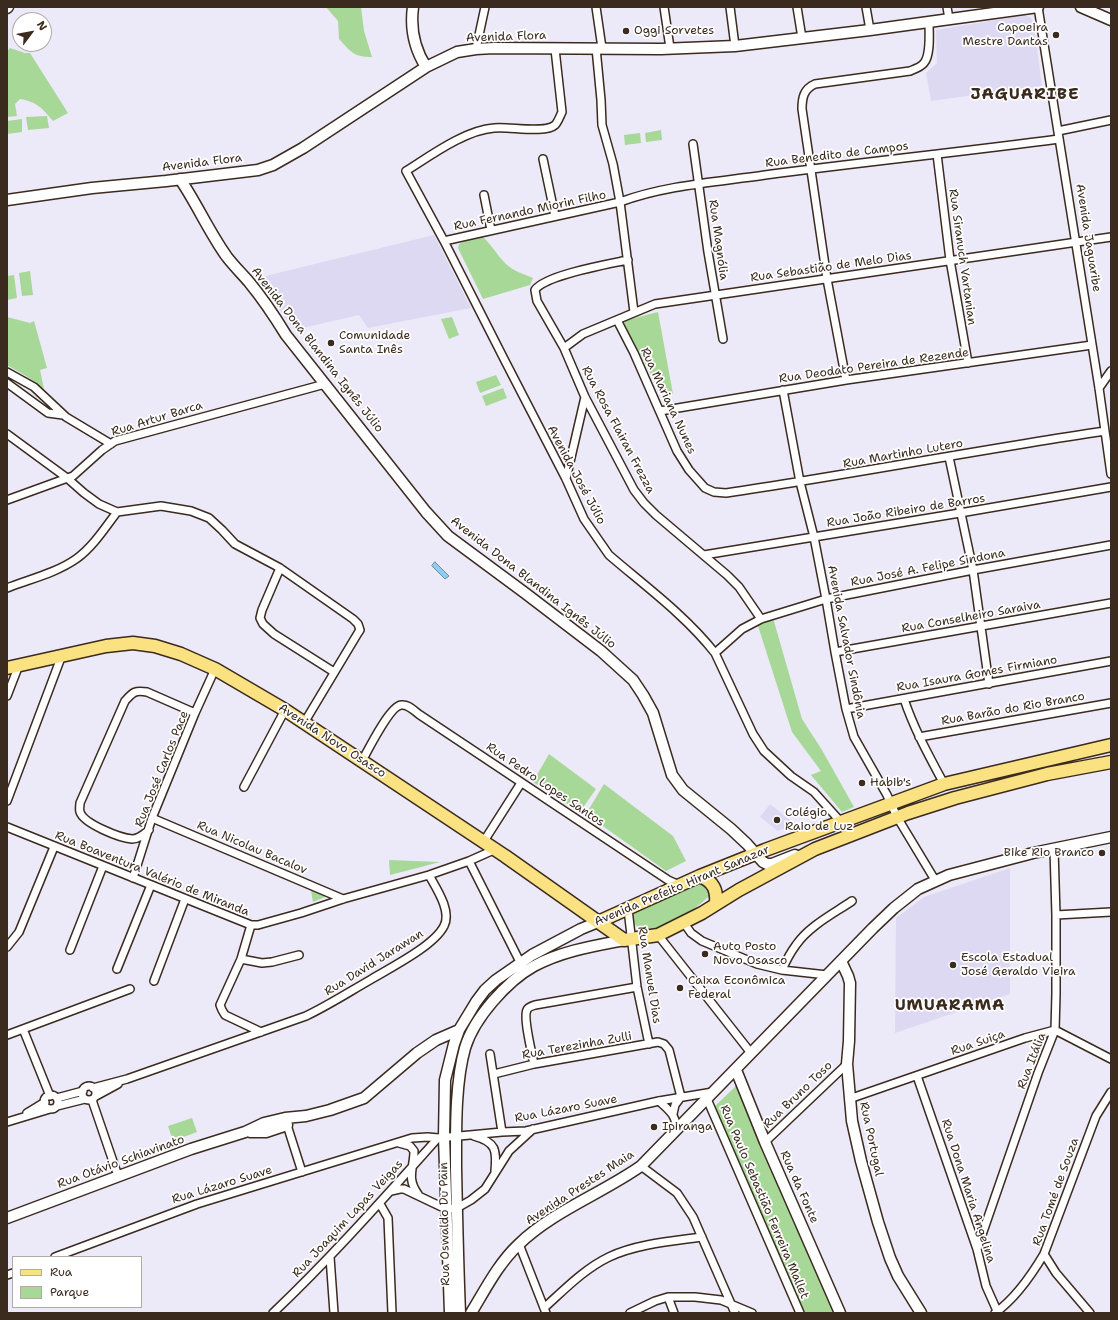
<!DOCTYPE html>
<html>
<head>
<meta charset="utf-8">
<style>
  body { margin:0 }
  #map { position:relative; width:1118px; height:1320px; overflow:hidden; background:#ece9f8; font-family:"Shantell Sans",sans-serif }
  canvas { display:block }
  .frame { position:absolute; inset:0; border:8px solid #3b2a1e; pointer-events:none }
  .legend { position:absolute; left:12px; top:1256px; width:130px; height:52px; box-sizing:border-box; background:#fff; border:1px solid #b1aaa5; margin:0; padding:5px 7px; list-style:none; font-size:12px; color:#3b2a1e }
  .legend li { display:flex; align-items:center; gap:8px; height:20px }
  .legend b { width:20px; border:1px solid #b1aaa5 }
  .north { position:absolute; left:12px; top:12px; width:40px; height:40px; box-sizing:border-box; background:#fff; border:1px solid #b1aaa5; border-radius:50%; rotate:58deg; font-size:11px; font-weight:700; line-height:16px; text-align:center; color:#3b2a1e }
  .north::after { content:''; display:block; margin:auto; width:14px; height:18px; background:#3b2a1e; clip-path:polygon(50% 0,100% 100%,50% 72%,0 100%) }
</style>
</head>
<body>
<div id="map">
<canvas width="1118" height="1320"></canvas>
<div class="frame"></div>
<ul class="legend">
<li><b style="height:5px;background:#fae181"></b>Rua</li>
<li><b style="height:11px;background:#a7d898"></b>Parque</li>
</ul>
<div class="north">N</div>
</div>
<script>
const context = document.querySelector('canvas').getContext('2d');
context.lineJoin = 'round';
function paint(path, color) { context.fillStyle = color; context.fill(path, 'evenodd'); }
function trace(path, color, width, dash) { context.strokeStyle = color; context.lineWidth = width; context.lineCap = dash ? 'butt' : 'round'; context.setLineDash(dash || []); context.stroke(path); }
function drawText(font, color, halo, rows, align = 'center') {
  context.font = font + ' "Shantell Sans",sans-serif'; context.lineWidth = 3.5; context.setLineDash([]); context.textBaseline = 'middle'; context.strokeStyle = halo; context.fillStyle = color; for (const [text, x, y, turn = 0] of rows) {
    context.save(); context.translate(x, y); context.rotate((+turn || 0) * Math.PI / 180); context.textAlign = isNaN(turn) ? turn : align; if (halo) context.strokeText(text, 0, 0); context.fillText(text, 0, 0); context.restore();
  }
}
paint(new Path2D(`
  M1025,15L1031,18L1034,25L1042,86L931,101L926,73L937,63L936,30Z
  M434,235L471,308L368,328L359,315L294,330L257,278Z
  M770,804L795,824L778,831L760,817Z
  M1010,868V994L895,1033L896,918L924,897Z`), '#ded9f3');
paint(new Path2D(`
  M326,7H361L364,31L372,57C354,57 351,52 339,39L338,21Z
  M10,48L25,53H30L68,113L53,121C42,108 37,102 20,99L15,104L17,116L7,117V51Z
  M47,116L49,128L28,130L26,117Z
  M22,119V132L7,134V121Z
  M661,130L662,140L646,142L645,133Z
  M640,133L641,143L625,145L624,135Z
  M482,236C491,244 497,255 505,263C513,271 523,274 533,278L530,285L483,299L458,248L459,244L470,239Z
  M30,271L33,295L22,296L19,273Z
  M14,275L17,298L7,300V276Z
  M658,312L673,394H661L623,321Z
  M7,317L30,323L34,321L47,368L40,370L44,389L26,376L7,365Z
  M452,317L459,335L449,339L441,319Z
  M496,375L501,385L480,393L476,382Z
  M503,388L507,398L486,406L482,396Z
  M773,618L802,719L822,750L854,807L842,812L811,775L821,771L792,732L758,626Z
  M549,754L596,789L580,812L533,782Z
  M604,784L673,836L686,861L666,871L586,814Z
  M389,860L440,862L390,875Z
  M699,884L705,885L710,893L708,897C698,907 674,923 661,928C652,931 634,932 633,919C633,916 634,912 635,909Z
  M311,891L321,892L325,897L313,902Z
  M736,1086L836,1313H805L715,1106Z
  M192,1118L197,1132L173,1141L168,1126Z`), '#a7d898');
const water = new Path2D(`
  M435,562L449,576L445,579L432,566Z`);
paint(water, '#8fcdf0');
trace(water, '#6d8c9c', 1);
const street = new Path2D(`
  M596,7L602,48
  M664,7L670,48
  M730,7L735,46
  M797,7L802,38
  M866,7L870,30
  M947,7L949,19
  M1038,7L1099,388L1111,474
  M596,48L601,100L602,125L613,164L620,202L634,312
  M476,49L485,7
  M555,49L562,112C560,116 558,122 555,125C545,134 508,126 494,128C465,130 430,156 406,171L444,241L504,359L566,479L584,519L609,555C645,586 685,615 715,653L753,734L764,751L791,776L814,792L841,822
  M1058,131L1111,120
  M693,144L708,252L723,339
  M937,154L950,260L968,363
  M543,159L555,216
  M484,195L491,230
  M444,241L620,202C666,185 717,182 765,175C863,162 961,152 1059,139
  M628,260C609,264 545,275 535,290L537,301L564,348L585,397L634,490L644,503L656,515L727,575L739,587L761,619
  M617,320L634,353L677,451L689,470L705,488L714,492L726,493C853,474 978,450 1105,431
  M564,348L583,334L655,304L1111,237
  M7,372L34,387L66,417L111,444
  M846,380L827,279L802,109C802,97 804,89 815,84L910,71C915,69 921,67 924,63C931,55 929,33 929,22
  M7,383L48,413L63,415
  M1099,388L1111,371
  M783,390L800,482L814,537L826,599L835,652L846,709L854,737L887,795L897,817L935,880
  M660,411L846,380L1092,345
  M7,434L67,478L84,493L99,504L117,512
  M949,457L973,570L989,684
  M566,479L585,397
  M7,500L73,476L102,450L115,441L325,384
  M117,512L161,506L191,511L209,518L222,530L235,544L280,568L353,619L358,624L360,630L358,633L304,723
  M704,555L960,513L1111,487
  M280,568L262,610L260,618L263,624L274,634L334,672
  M7,588C30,579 56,573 76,559C92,548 105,528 117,512
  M835,652L1111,603
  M715,653L742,629L761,619L826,599L973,570L1111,545
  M7,696L19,665
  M904,699C914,729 929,756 944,784
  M846,709L1111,661
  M919,737L1111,703
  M362,761C368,750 390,706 401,705C409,704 414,711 420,715L668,880L679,885
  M244,787L285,710
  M7,801L62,655
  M152,818L343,899
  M7,827L251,925H258L301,913L343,899L429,875L469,861L496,849
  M149,830C144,834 139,839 132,839C120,838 84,824 80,812C79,809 80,806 80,803L125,701C133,692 135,690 147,692L195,713
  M484,841L521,783
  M469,861L520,962
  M133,878L152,818L195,713L215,669
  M628,909L637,987L649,1044
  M1056,915L1111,912
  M684,923L691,933L702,941L757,964L782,970L827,975
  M251,925L241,959L220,1005L222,1010L225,1015L261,1032
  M658,935L751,1053
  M7,947L19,932L54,847
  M70,950L103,866
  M241,959L262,963L272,962L299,955
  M117,969L151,885
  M782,970C786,961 790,953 796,945C809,926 833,914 852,901
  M154,981L185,899
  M23,1029L50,1096
  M7,1035L130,989
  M490,1054L502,1132
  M534,1064C532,1054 523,1017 527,1010C528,1007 532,1006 535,1005L637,987
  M494,1074L534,1064L658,1042L664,1044L669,1050L681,1097L675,1105L673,1114
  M917,1076L977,1249L986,1286L998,1313
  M82 1093a7 7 0 1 1 14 0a7 7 0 1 1-14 0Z
  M93,1088L127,1079L306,1016C329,1005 349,992 370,980C390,968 434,946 444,926C452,911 436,888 429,875
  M44 1102a7 7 0 1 1 14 0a7 7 0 1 1-14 0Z
  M96,1096L118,1084
  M57,1098L83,1091
  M707,1099L800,1313
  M849,1099L1025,1038L1055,1030L1111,1059
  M92,1100L118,1176
  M659,1101C670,1111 675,1114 677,1129
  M57,1106L85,1099
  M27,1113L45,1102
  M7,1122L50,1109
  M287,1125L302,1172
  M474,1136C496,1142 497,1150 495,1171
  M765,1142L847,1064
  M399,1143L410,1146L414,1151C414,1168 406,1178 418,1194
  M641,1166L677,1193L693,1217L735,1313
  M391,1191L400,1189H404L446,1209L457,1208L471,1200L485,1189L509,1151L533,1129
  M380,1204L388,1218L392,1313
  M519,1244L546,1313
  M977,1249L1038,1073L1055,1030L1056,994V915L1054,849
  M55,1257L197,1204L412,1138L428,1137L438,1138L502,1132L526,1131L659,1101L713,1092
  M330,1257L334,1313
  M7,1275L13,1273
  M668,1297L674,1313
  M544,1308C564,1290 584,1269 609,1257C636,1244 673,1241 702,1237
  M273,1313C331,1258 384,1198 438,1138
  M630,1313L655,1301L668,1297H695L721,1300L752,1313
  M995,1313C1016,1298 1031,1276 1044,1254
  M1090,1313L1056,1273L1044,1254L1096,1116L1111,1092`);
const secondary = new Path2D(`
  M413,7C410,29 414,48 426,67
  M1081,7L1111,20
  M7,8L8,7
  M180,179C197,204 209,232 227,257C234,266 242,274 249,282C263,299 275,317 286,335L426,512L448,536L525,593L601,651L633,680L643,695L653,713L672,775L683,790L731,829L747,844L763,862L767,864H772L795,855
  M7,200L92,188L166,181L258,170L273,165L303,148L426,67L457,52L476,49L494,48L661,49L735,46L870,30L1038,7
  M841,961L848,976L850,983L849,1041L847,1064L852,1121L861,1161L878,1222L890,1258L898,1276L921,1313
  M736,1070L765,1142L840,1313
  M250,1132H266L287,1125L285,1118
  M7,1218L191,1149L245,1132L264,1123L285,1118L306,1116L330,1110L364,1098L417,1053L436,1040L459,1030
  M450,1313L444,1137L445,1080L454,1044L459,1030L476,1002L485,990L496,980L532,955L581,929L598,922
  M460,1313C458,1265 457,1216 456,1168C456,1131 455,1083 465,1048C474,1018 507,981 534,966C562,951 593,946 624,940
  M471,1313C485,1290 498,1264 518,1245C553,1211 601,1194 641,1166L873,928L894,908L918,889L949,875L1033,853L1111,837`);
const primary = new Path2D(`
  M7,668L106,646L133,643L155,646L181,654L215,669L285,710L505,856L624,940L658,935L702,913L739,890L815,849L908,813L955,798L1047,774L1111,762
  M700,876C714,882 717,890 716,904
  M598,922L700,876L765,850L944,784L1111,745`);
trace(street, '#3b2a1e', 10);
trace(secondary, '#3b2a1e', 13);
trace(primary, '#3b2a1e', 15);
trace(street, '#fff', 7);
trace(secondary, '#fff', 10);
trace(primary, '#fae181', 12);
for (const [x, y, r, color] of [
  [626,31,4,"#3b2a1e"],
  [1056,35,4,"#3b2a1e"],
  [331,343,4,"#3b2a1e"],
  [862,783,4,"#3b2a1e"],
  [777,820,4,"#3b2a1e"],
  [1102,853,4,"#3b2a1e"],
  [705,954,4,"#3b2a1e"],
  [953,965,4,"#3b2a1e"],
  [680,988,4,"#3b2a1e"],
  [654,1127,4,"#3b2a1e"]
]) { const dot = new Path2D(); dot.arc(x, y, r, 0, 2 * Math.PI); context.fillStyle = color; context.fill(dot); trace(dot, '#fff', 1.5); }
drawText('12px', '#3b2a1e', '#fff', [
  ["Capoeira",1048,28,"right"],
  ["Mestre Dantas",1048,42,"right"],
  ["Oggi Sorvetes",634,31],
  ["Comunidade",339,336],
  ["Santa Inês",339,350],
  ["Habib's",870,783],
  ["Colégio",785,813],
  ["Raio de Luz",785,827],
  ["Bike Rio Branco",1094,853,"right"],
  ["Auto Posto",713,947],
  ["Novo Osasco",713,961],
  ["Escola Estadual",961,958],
  ["José Geraldo Vieira",961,972],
  ["Caixa Econômica",688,981],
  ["Federal",688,995],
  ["Ipiranga",662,1127]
], 'left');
drawText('12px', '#3b2a1e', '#fff', [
  ["Avenida Flora",506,37,-2],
  ["Rua Benedito de Campos",837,155,-7],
  ["Avenida Flora",202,163,-7],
  ["Rua Fernando Miorin Filho",530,211,-12],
  ["Avenida Jaguaribe",1088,238,81],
  ["Rua Magnólia",718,240,82],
  ["Rua Siranuch Vartanian",962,257,82],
  ["Rua Sebastião de Melo Dias",831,267,-8],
  ["Avenida Dona Blandina Ignês Júlio",317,350,52],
  ["Rua Deodato Pereira de Rezende",874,366,-8],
  ["Rua Mariana Nunes",668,401,65],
  ["Rua Artur Barca",157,419,-17],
  ["Rua Rosa Flairan Frezza",618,430,62],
  ["Rua Martinho Lutero",903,454,-10],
  ["Avenida José Júlio",576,475,62],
  ["Rua João Ribeiro de Barros",906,511,-9],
  ["Rua José A. Felipe Sindona",928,568,-11],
  ["Avenida Dona Blandina Ignês Júlio",533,583,38],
  ["Rua Conselheiro Saraiva",971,617,-10],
  ["Avenida Salvador Sindônia",846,642,79],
  ["Rua Isaura Gomes Firmiano",977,674,-10],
  ["Rua Barão do Rio Branco",1013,709,-10],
  ["Avenida Novo Osasco",332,741,33],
  ["Rua José Carlos Pace",162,769,-68],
  ["Rua Pedro Lopes Santos",545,785,34],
  ["Rua Nicolau Bacalov",252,848,23],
  ["Rua Boaventura Valério de Miranda",152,874,22],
  ["Avenida Prefeito Hirant Sanazar",682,886,-23],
  ["Rua David Jarawan",374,963,-32],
  ["Rua Manuel Dias",649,975,81],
  ["Rua Suiça",978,1043,-19],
  ["Rua Terezinha Zulli",577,1046,-10],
  ["Rua Itália",1032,1061,-69],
  ["Rua Bruno Toso",798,1095,-44],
  ["Rua Lázaro Suave",566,1109,-11],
  ["Rua Portugal",871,1139,78],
  ["Rua Otávio Schiavinato",121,1162,-20],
  ["Rua Lázaro Suave",222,1185,-17],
  ["Rua da Fonte",799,1187,66],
  ["Avenida Prestes Maia",580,1188,-33],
  ["Rua Dona Maria Angelina",968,1191,72],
  ["Rua Tomé de Souza",1056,1192,-70],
  ["Rua Paulo Sebastião Ferreira Mallet",764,1202,67],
  ["Rua Joaquim Lapas Veigas",348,1219,-47],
  ["Rua Oswaldo Du Pain",445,1224,-91]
]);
context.letterSpacing = '1px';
drawText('bold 16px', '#3b2a1e', '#fff', [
  ["JAGUARIBE",1025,95],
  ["UMUARAMA",950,1006]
]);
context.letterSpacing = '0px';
</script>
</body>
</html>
